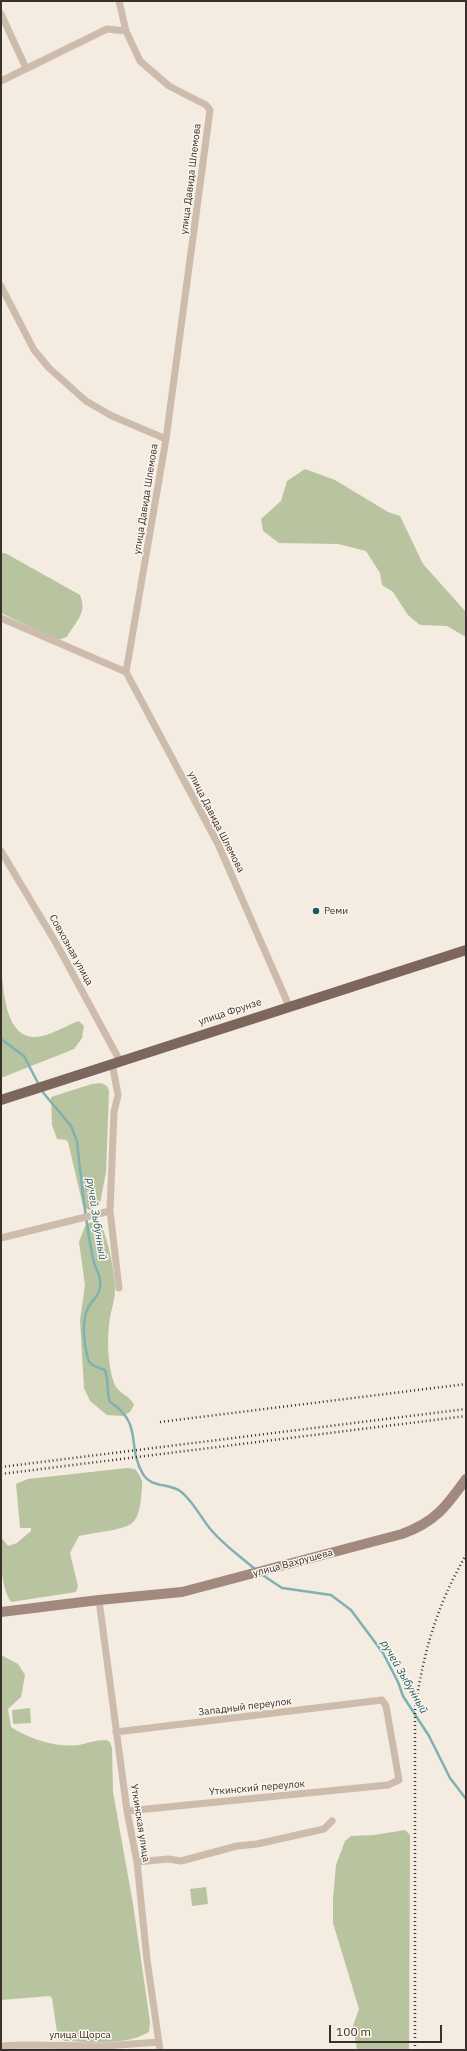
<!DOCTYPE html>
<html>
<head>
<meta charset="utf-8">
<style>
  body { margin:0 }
  #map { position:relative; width:467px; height:2051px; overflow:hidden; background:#f4ebe1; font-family:"IBM Plex Sans",sans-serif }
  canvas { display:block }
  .frame { position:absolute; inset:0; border:2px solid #3b302b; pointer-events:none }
  .scale { position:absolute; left:329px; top:2025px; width:113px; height:18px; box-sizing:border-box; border:2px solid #3b302b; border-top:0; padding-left:5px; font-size:12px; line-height:14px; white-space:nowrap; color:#3b302b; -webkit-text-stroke:3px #fbf5ee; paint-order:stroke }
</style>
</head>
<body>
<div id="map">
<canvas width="467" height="2051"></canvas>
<div class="frame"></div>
<div class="scale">100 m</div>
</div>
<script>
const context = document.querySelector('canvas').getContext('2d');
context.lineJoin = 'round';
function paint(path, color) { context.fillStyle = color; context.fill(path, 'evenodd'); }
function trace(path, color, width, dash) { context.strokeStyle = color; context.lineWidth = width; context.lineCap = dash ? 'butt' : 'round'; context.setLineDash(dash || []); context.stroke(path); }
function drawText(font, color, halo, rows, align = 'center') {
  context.font = font + ' "IBM Plex Sans",sans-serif'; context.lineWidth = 3; context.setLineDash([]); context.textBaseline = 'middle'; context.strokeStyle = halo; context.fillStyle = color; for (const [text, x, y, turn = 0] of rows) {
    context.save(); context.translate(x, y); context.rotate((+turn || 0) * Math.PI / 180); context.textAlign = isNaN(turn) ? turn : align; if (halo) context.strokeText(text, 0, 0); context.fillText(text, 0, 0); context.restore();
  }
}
paint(new Path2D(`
  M305,469L335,480L388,512L400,516L423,564L466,612V637L447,626L420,625L408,615L393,592L382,585L380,573L366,551L338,544L279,543L263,531L261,519L281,501L287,481Z
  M1,553H5L80,595C88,613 75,622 67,637L58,640L1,613Z
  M1,968C4,988 4,1034 32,1037C48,1038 64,1026 79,1021L84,1026L82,1038L74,1049L1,1078Z
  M101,1083L107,1086L109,1091L106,1172L100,1204L89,1210L83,1206L68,1142L66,1140L57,1139L52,1125L51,1097L92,1084Z
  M92,1222L101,1224C109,1244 114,1267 115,1289C115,1298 112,1308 110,1317C107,1337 107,1363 114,1383C118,1394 130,1395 134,1405L130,1412L123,1416L107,1415L90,1401L84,1388L80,1320L85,1285L79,1242L86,1224Z
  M127,1468L135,1469C145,1482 142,1483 141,1498C140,1506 139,1518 131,1524C123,1530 91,1533 79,1536L70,1553L78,1586L76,1592L11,1602C0,1586 1,1557 1,1537L8,1546L17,1543L31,1531V1528H20V1527L16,1484L28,1479Z
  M1,1655L18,1664L25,1675L21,1697L8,1709L11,1727C29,1739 57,1748 79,1745C88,1743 96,1740 106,1740L110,1742L112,1748L113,1792L133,1904L150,2022L149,2032C125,2046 91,2042 64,2041L57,2032L52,1998L50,1996L1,2000Z
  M30,1708L31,1723L13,1724L12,1710Z
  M405,1830L410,1835L409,2050H357L353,2026L359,2009L333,1923V1898L336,1865L345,1841L351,1836L374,1835Z
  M206,1887L208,1904L192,1906L190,1889Z`), '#b8c4a0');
trace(new Path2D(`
  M1,1039L24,1056L39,1085
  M41,1090L71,1126L77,1141C81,1180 85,1220 93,1258C94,1266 100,1274 100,1281C102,1294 93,1298 88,1308C81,1322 84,1345 88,1359C90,1366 99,1368 105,1370C109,1380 106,1391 110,1402C144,1424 126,1446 143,1474C151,1488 169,1483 180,1491C192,1499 202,1520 212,1531C225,1546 241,1557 256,1570
  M261,1574L282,1588L331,1595L351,1610L383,1653L398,1682L403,1696L429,1736L450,1778L466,1799`), '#7fb0b2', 2.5);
trace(new Path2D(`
  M119,1L126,31L140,61L169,86L206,105L210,110L166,439L126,672L218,844L289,1006
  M1,14L26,68
  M1,81L107,29L126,31
  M1,286L34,350L49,368L86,401L112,416L166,439
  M1,618L126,672
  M1,851L56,943L120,1061
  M112,1063L118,1095L114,1112L110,1211L119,1288
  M1,1238L110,1211
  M99,1600L127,1811L137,1862L147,1960L160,2050
  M116,1732L382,1700L386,1706L399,1780L388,1785L127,1811
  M137,1862L168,1859L181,1861L237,1846L257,1844L324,1829L332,1821
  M1,2046L21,2045L105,2046L159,2042`), '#cdbbac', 7);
trace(new Path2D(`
  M1,1612L99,1600L182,1592L402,1534C435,1522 446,1507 466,1479`), '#a18a7d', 10);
trace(new Path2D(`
  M1,1100L466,950`), '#7d675c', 10);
trace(new Path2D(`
  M160,1422L466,1384
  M1,1467L466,1409
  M1,1474L466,1416
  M415,2050V1709C424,1651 436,1607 466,1555`), '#3b302b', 2.5, [1, 3]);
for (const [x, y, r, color] of [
  [316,911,4,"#1f5a5e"]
]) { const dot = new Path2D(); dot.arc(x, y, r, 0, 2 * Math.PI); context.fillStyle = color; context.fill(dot); trace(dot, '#fbf5ee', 1.5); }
drawText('10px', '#3b302b', '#fbf5ee', [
  ["улица Давида Шлемова",191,179,-83],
  ["улица Давида Шлемова",146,499,-81],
  ["улица Давида Шлемова",216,822,63],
  ["Совхозная улица",71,950,61],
  ["улица Фрунзе",230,1012,-18],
  ["улица Вахрушева",293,1563,-15],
  ["Западный переулок",245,1707,-7],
  ["Уткинский переулок",257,1788,-5],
  ["Уткинская улица",140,1823,81],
  ["улица Щорса",80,2035]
]);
drawText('10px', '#3b302b', '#fbf5ee', [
  ["Реми",324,911]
], 'left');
drawText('italic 11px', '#1f5a5e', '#fbf5ee', [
  ["ручей Зыбунный",96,1219,81],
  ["ручей Зыбунный",404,1677,60]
]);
</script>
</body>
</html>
